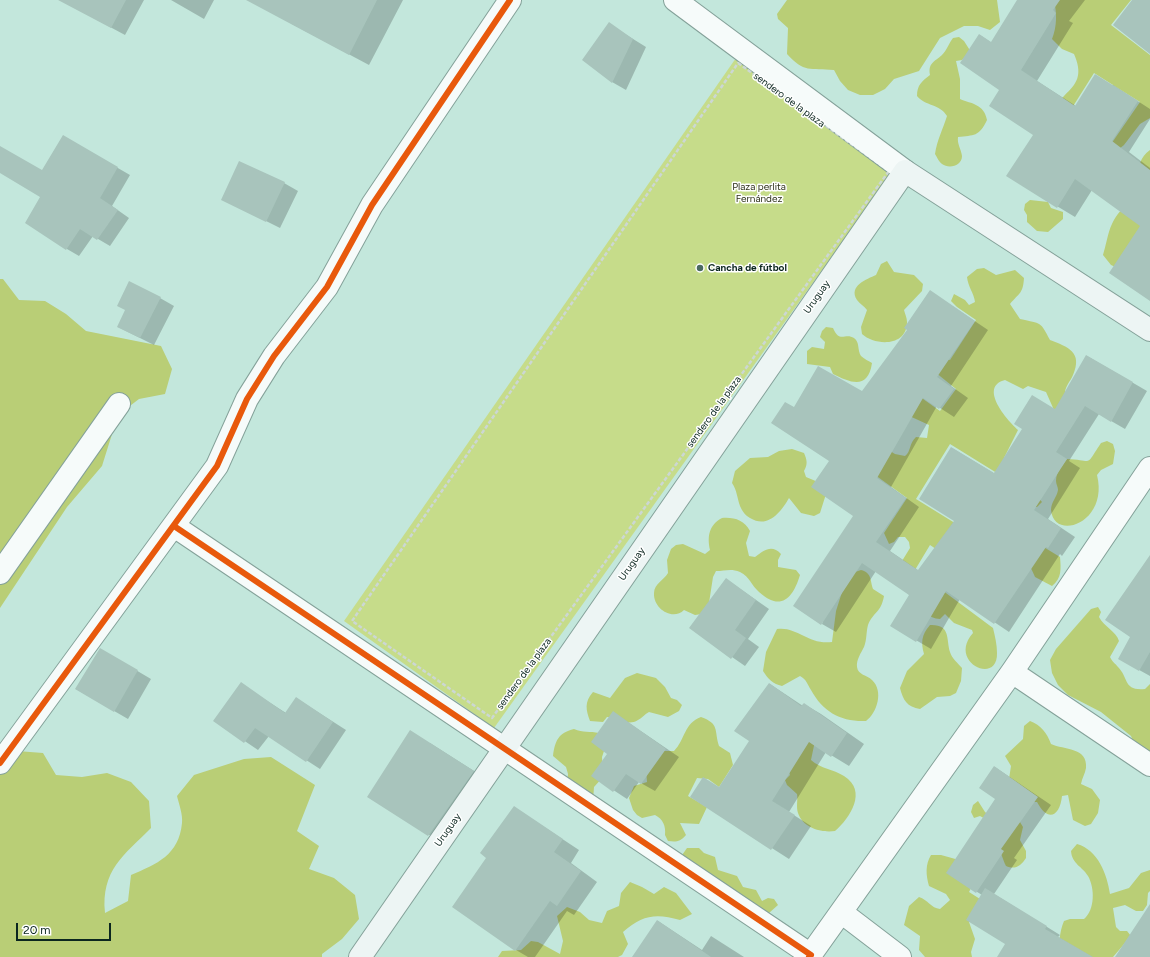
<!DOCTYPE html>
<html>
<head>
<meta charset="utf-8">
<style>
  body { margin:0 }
  #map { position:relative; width:1150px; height:957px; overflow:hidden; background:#c3e7dc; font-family:Figtree,sans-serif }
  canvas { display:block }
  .scale { position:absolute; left:16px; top:923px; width:95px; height:18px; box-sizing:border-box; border:2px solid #0b261f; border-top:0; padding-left:5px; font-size:12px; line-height:14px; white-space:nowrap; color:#0b261f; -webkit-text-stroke:3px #fff; paint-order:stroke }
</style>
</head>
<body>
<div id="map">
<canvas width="1150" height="957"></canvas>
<div class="scale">20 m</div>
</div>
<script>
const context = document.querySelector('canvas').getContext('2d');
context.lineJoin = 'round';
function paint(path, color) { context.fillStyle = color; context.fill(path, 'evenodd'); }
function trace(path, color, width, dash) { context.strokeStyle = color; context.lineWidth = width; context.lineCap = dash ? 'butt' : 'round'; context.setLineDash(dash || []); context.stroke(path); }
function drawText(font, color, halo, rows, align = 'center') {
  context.font = font + ' Figtree,sans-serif'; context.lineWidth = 3; context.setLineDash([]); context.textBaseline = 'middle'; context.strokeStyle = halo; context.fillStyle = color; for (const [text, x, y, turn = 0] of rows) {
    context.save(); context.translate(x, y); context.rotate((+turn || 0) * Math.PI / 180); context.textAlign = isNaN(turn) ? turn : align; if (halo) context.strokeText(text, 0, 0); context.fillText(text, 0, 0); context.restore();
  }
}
paint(new Path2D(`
  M736,58L893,171L494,728L344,621Z`), '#c6dc8a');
paint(new Path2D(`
  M787,0H997L1000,22L990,30L978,26H964L940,38L919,71L894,79L885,89L873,95H860L848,90L840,81L834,70C810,68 804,73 787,54L788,28L778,19L777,14Z
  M1054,0H1131L1111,25L1150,55V118L1140,124L1124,145L1113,154L1101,156L1091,152L1082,142L1071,135L1058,130C1057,126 1055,122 1055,118C1053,90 1091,92 1074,54L1062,49L1052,39C1057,26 1057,14 1054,0ZM1094,73L1140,102L1109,147L1065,119Z
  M959,37L964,41L971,52L962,60L956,61L960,79V99C972,104 984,104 987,120C979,137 974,135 958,137C957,144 961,149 962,156C962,166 949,169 942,164C939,162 937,157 935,154C937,140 943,129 947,116C940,104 925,106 917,96C917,85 922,81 930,75C928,63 934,62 942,55C947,50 949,43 953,38Z
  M1150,150V202C1143,182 1130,165 1150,150Z
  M1030,200L1048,202L1051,208L1063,212V219L1048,232L1037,231L1027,222V215L1024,210L1025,204Z
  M1123,208L1145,217L1122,270L1111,265L1103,255C1109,235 1108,224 1123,208Z
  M887,261L894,272L914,275L923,284L922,291L904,310C905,314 907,318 907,322C907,347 875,346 862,334L861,327L867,310C864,306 860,304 857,300C848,286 867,279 876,275L881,264Z
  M984,268L996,275L1015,270L1024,278C1023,294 1019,293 1010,304L1020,319C1042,324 1040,321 1050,340C1068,347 1083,352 1073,375C1070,382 1066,385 1065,392L1073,403L1054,410L1046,392L1028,386L1023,389L1005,380C978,387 1007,420 1018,430L1004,458L1042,502L1037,507H1032L1016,530L1060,557C1061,569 1062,578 1052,586L1035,577L1030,566L979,578L930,545L915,570L993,628C995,636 997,645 997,653C998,686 947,662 973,633L972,630L954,623L945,614L940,619C918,618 907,587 894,574L910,548L909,542L905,537H898L894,542L889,544L884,533L907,498L875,475L869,438L895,454L905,456C911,452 909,443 916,437L927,438L929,425L905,414L919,396L940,411L956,389L930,368L946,359L950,360L976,320L957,307L951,301L954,294L965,300L969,305L975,302C974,293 968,287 967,277L977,269ZM950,444L1013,483L979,538L916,499Z
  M0,279H3L19,300L45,301L66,314L86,331L161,346L172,369L165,394L139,399L118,415L102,466L67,507L0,608Z
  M826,327L833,328C840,344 845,332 854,338C860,342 857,350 861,356C864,359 869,361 872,363C868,390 851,383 833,374L830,367L807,364V351L812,347L824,349L825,342L820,337L822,331Z
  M1107,441L1113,444L1115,451L1113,464L1101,470L1097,475C1109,523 1054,542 1051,510C1051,502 1057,497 1058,490C1058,487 1056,484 1056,481C1056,472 1062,466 1067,459C1095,460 1084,468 1101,443Z
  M792,449L804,453C807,460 808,464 804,471L806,477L818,482L826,494L820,513L814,516L801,513L789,498C781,512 768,529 750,518C746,516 742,511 740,506C737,498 737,490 732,483L735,471L750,458L768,457L779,451Z
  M722,518C734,517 744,520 750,531L746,543L749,556L755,557C764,550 772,544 781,554L778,560V567L796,570L800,575C793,598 781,612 759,592C751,585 750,577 740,572C731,568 725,571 716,571L713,577L709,603L702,614L695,615L684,610C673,621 653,609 654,593C654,584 664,580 668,573L667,560L671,549L676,545L683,544L705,554L710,550C707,536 709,525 722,518Z
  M861,570C872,573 870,580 873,589L884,596C881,613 873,612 868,625C866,632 867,640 864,647C861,653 856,660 857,667C858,675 867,675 872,680C884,691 877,713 866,721C841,722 823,712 811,690C807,684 807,680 800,676L782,686C773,684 768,679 763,671L766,652L777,629C797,626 808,645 832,642L836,611L842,592L855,572Z
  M1098,607L1101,612L1099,617C1104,627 1116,631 1119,641L1110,657C1113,663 1115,663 1118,667C1129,678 1123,691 1145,689L1150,684V767L1136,748L1131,736L1101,712L1068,695L1058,685L1052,673L1050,660L1056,649L1091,609Z
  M930,625C951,624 946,639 950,652C952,659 958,663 962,668L961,681L956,693L950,696L937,697L920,709C907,707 903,700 900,688L907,671L924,654C921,643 921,635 930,625Z
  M637,673L656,678L665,687L671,698L677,700L682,705L679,711L668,717L649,712C645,714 642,718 638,720C627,727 618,717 607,717L603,722L590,721C586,710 584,702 593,692L610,698L625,678Z
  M701,717C720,724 714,730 719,746L730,753L733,765L719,787L708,779L697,778L688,796L707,807L699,824L680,823L686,835C680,842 676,842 668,841L665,835C666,826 663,819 655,815L642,818L637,815L633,810L629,798L634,786L647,782L646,769L662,751H674C685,740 684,723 701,717Z
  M1030,721C1041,725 1047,733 1051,744C1064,750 1088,747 1086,768C1085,774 1082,778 1081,784L1092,789L1100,800L1098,813L1091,824L1085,826L1073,820L1068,795L1062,796C1060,816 1048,823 1037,802H1031L1009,779L1011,766L1005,756L1023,739L1024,726Z
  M574,729C583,733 590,731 599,733L604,751L602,757L603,777L594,787L593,801L567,787L568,774L566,767L553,756C555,741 558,733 574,729Z
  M815,741L811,760C821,769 833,769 844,776C868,791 850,818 835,831C821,833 803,828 798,813C796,807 798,800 797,794L787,785L785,780L790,775L788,769L755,745Z
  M17,751L43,753L56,775L82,777L107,773L131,782L149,801L151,828C124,855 101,870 105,913L128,901L131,875C157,864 179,855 182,823C183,815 179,804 177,796L194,775L244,759L271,757L315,785L297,831L319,846L309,869L334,878L355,895L359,919L342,939L322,954V957H0V758Z
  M978,801L985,812L990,816L1020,822L1023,827L1020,840L1026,851V858C1021,866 1015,870 1006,866C999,852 995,822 980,816L974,818L971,812L973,805Z
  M1077,844C1098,850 1107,874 1110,894L1129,888L1141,873L1150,870V891L1148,893L1147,905L1143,911H1136L1125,905L1113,908L1116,927L1120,931H1127L1131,936L1113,957H1056C1060,945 1059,932 1064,921L1070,919H1084C1095,910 1095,888 1088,876C1082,866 1072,864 1071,851Z
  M687,848H699L704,853L715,857L718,870L737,876L743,887L756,890L762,901L768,898L774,899L778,905L769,913L680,858Z
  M931,855H941L959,860L972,886L969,892L980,899L974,918L969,922L975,939L971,952L972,957H925L919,950L920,936L904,925L909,906L919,897C928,900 931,908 940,909L950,900L946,894L929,886C926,875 925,865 931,855Z
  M630,882L642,887L654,894L664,887L676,893L692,914L680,920C656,913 642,915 623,932L628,944L622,955L618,957H498L502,951L521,950L531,941L538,942L560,954L563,941L557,916L567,907L580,912L589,920L602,923L607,911L619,906L621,893Z`), '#b9ce76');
paint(new Path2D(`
  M91,0H144L125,35L97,20Z
  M171,0H214L204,19Z
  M279,0H403L369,65L292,24Z
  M1019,0H1085L1069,21L1073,23L1037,81L1076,106L1113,85L1150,109V119L1129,152L1150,168V299L1141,226L1092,190L1075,217L1007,176L1034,135L1000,89L980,35L992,43Z
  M609,24L646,47L626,90L612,82Z
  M64,137L130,175L112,206L129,218L110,246L93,236L79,256L67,249L41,196L0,172V148L42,172Z
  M284,183L298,191L280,228L222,199Z
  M930,291L988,330L951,386L968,398L954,417L937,406L891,487L919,507L890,551L919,571L955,520L952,448L995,474L1056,410L1087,356L1147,391L1125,429L1099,414L1069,461L1080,468L1048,519L1075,537L1062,556L1060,554L1009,632L960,599L931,649L892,626L910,595L876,571L836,632L822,624L855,516L830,460L794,408L862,393L909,330Z
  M160,298L174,306L154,345L118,327Z
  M726,579L769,609L748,639L759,647L745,666L690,628Z
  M1150,580V676L1132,666L1131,637Z
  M100,649L151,679L128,719L76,689Z
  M241,684L286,713L296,698L346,730L320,769L269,736L258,750L215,721Z
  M770,684L803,706L804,704L821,714L864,744L849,766L826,752L789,812L811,826L789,859L692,797L720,788L750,741Z
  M613,712L679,757L655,791L639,782L627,799L592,776L609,753Z
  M430,743L493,783L449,847L368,797Z
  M995,767L1051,805L1014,858L1017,860L994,894L1060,935L1058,937L1092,957H998L1007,943L982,895L947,873L996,799Z
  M514,807L579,850L571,863L597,882L574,915L567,911L535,957H528L516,950L454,907L488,857Z
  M658,921L702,950L711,936L744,957H633Z`), '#0003');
paint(new Path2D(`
  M58,0H126L111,28Z
  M246,0H377L349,55Z
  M1017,0H1060L1053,10L1056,13L1021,70L1075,106L1095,74L1138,101L1112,141L1150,170V301L1109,273L1140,226L1075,179L1057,208L1006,176L1033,135L989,106L999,90L960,63L979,34L991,42Z
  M1132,0H1150V54L1113,25Z
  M609,22L633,39L612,83L582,60Z
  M63,135L118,167L100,198L118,210L97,240L80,229L66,250L25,223L40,197L0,173V146L42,170Z
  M239,161L285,182L266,222L221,200Z
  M129,281L161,297L140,338L117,327L125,310L117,306Z
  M930,290L975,321L937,377L954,389L939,409L923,398L877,478L906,498L876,542L918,570L954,521L919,499L951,447L994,473L1022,429L1014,424L1032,395L1055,409L1086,355L1133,382L1111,422L1085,406L1056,452L1067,459L1034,510L1061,528L1048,548L1046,547L994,624L946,591L916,642L890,626L909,595L862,563L821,625L793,606L853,516L811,487L829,461L771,423L785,402L794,407L818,366L862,391L907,330L904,328Z
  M1150,555V652L1139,671L1118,659L1130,637L1105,620Z
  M726,578L756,600L735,630L746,638L731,659L689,628Z
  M100,648L138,670L114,712L75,689Z
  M241,682L285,713L296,697L333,722L306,762L255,728L244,743L213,721Z
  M769,683L801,706L804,703L847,733L831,757L809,742L772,801L795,815L771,850L690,797L703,777L719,787L749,741L734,731Z
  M613,711L666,749L641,784L626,774L613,792L591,776L607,754L591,742Z
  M410,730L474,771L428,836L367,797Z
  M994,766L1038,797L1001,849L1004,851L976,893L946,873L995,799L979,788Z
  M514,806L563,839L554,852L581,871L557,906L550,901L515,951L452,907L486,858L480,853Z
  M985,888L1047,926L1045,929L1093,957H997L1005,944L966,920Z
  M1150,904V957H1115Z
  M657,920L711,957H632Z`), '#a8c4bc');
const minor = new Path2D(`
  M675,0L905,171
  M174,526L811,955
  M0,573L119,404
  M1012,672L1150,765
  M0,763L217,466L247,399L274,356L327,287L372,205L510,0
  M841,912L900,957
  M809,957L1012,672L1150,468`);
const secondary = new Path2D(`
  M360,957L905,171L1150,330`);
trace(minor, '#84a199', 24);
trace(secondary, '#84a199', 24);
trace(new Path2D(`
  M738,63L889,171L492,718L352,621Z`), '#ccd7d4', 2.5, [4, 2]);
trace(minor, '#f6fbfa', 22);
trace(secondary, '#edf5f4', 22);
trace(new Path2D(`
  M174,526L811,955L809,957
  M0,763L217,466L247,399L274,356L327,287L372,205L510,0`), '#e8590c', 6);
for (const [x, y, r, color] of [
  [700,268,4,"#4b6a61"]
]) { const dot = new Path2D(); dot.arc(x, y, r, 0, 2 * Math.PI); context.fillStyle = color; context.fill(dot); trace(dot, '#fff', 1.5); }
drawText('10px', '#0b261f', '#fff', [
  ["sendero de la plaza",789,100,36],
  ["Uruguay",817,297,-55],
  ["sendero de la plaza",714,412,-54],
  ["Uruguay",632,564,-55],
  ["sendero de la plaza",524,674,-54],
  ["Uruguay",448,830,-55]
]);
drawText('10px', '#2d3019', '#fff', [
  ["Plaza perlita",759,187],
  ["Fernández",759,199]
]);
drawText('bold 10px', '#0b261f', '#fff', [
  ["Cancha de fútbol",708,268]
], 'left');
</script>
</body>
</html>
